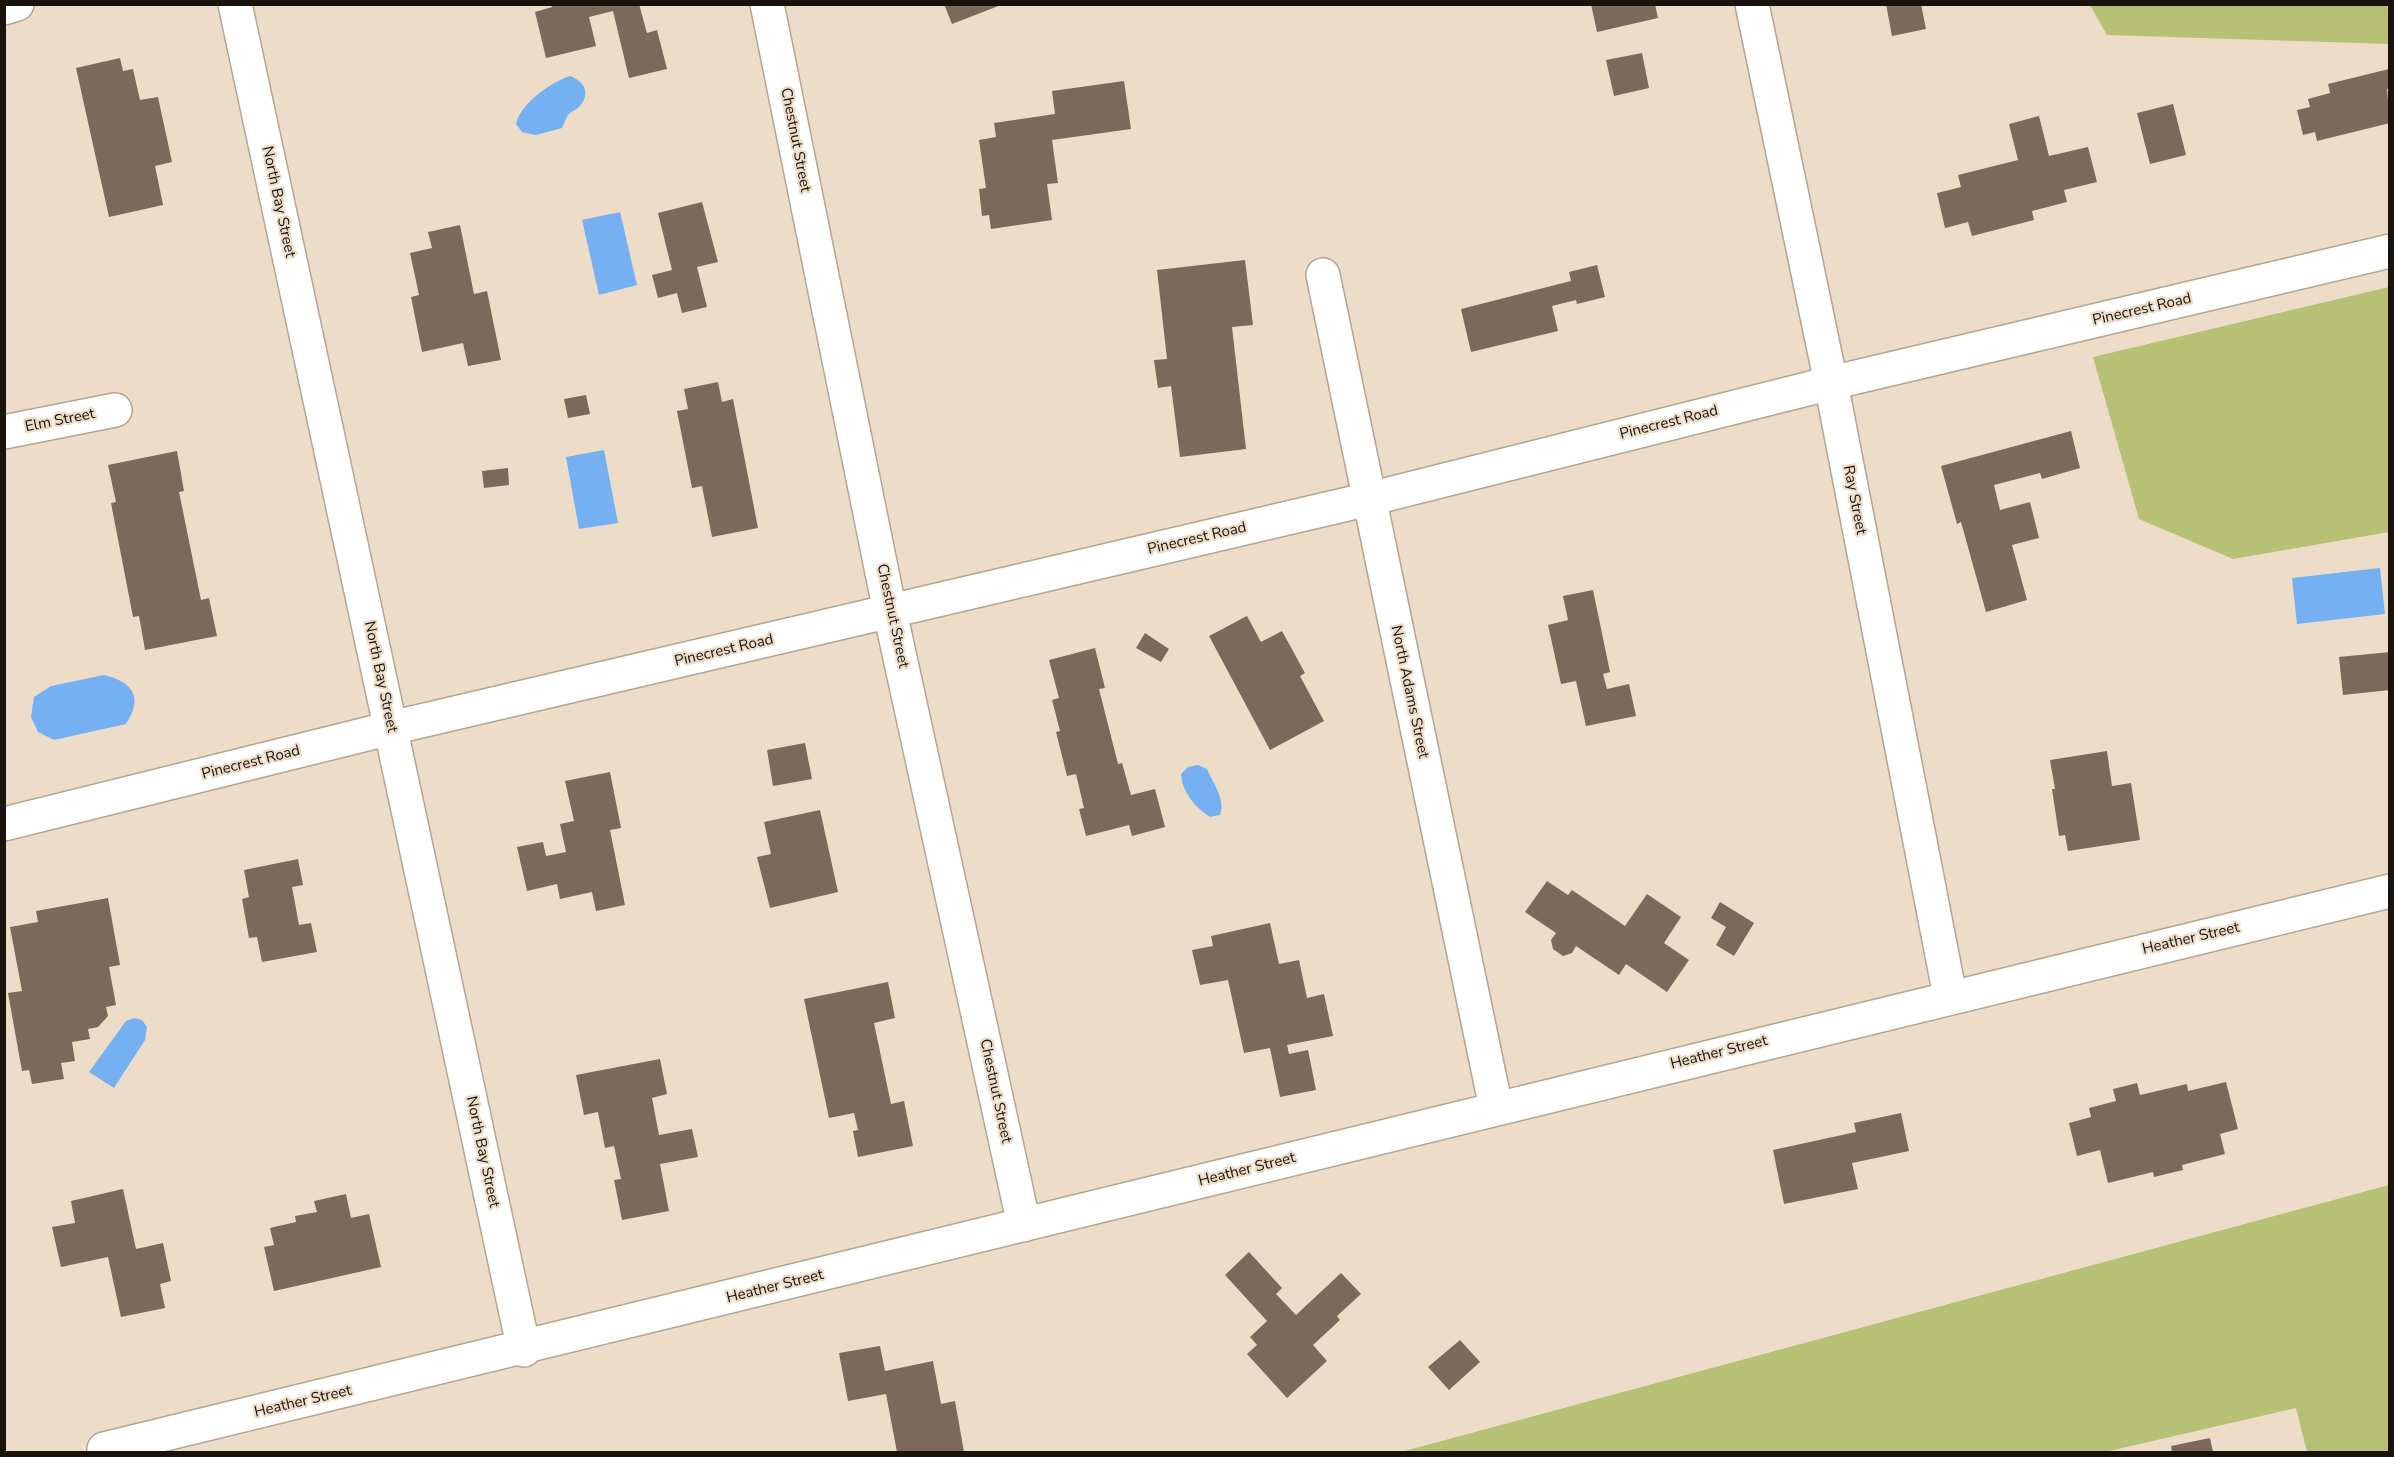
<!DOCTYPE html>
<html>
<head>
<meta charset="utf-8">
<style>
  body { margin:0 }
  #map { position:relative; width:2394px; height:1457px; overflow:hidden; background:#edddc8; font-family:"Nunito Sans",sans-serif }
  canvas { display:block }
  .frame { position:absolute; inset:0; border:6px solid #19130c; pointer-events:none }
</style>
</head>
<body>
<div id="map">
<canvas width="2394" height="1457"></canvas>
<div class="frame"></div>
</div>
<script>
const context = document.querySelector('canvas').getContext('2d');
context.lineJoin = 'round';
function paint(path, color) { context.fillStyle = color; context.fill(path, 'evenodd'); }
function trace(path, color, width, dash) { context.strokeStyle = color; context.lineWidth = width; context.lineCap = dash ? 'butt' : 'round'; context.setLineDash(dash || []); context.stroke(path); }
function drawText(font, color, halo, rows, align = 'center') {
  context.font = font + ' "Nunito Sans",sans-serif'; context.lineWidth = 4.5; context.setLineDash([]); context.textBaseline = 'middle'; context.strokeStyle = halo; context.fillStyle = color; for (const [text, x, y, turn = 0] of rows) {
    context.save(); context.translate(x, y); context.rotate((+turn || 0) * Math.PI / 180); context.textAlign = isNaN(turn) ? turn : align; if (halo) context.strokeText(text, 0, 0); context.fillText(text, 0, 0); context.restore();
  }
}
paint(new Path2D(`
  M2090,5H2389V44L2107,35Z
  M2389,287V532L2233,559L2139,519L2093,357Z
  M2389,1185V1452H2307L2296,1408L2105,1452H1401Z`), '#b7c176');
paint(new Path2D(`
  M570,76C584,81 591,93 580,106C577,110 571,111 568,115C566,118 564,124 562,128L536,135L522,132L516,124C520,104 551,82 570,76Z
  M620,212L637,285L599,295L582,220Z
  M604,450L618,523L579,529L566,457Z
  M2380,568L2385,614L2297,624L2292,578Z
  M104,675C134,682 143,698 126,724L54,740L38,732L31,717L34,697L51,686Z
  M1198,765L1207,769C1213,783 1226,800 1220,815L1210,817C1196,808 1182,792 1181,774L1188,767Z
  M134,1018L142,1020L147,1027L145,1040L114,1088L89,1072L126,1021Z`), '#75b0f2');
paint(new Path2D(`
  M551,4H639L647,33L657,30L667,69L629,78L613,11L589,17L596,46L546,58L535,12L552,7Z
  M944,4H1001V5L952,24Z
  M1591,4H1655L1658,18L1597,32Z
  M1886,4H1921L1926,29L1892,36Z
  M1642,53L1649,88L1614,96L1606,60Z
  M120,58L123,71L133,69L140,100L158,97L172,162L155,166L163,205L109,217L76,68Z
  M2389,69L2390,88L2387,89L2390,123L2317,141L2315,132L2303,135L2297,110L2310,107L2308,99L2330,93L2328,84Z
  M1124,81L1131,129L1052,140L1058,183L1047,184L1052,220L991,229L989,215L982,216L979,189L986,188L979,140L996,137L994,123L1055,114L1052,91Z
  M2173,104L2186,155L2150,164L2137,113Z
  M2039,116L2049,156L2088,147L2097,182L2064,190L2067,202L2032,211L2034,220L1972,236L1968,222L1945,228L1937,193L1961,187L1958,175L2018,160L2009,124Z
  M702,202L718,262L697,267L707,307L682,313L677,293L658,298L652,275L672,270L658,213Z
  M460,225L474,294L487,291L501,360L468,366L463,343L422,352L411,297L419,295L410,253L432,248L428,232Z
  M1245,260L1253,325L1232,327L1246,449L1180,457L1171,386L1158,388L1154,360L1167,359L1157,270Z
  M1597,265L1605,297L1577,304L1576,300L1552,306L1558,331L1471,352L1461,309L1571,281L1569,272Z
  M718,382L722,402L733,399L758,528L712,537L702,486L692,488L677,411L688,409L684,389Z
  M586,395L590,414L568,418L564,399Z
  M2071,431L2080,468L2042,479L2040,473L1994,485L2000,510L2030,502L2039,538L2012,545L2027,600L1986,612L1961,522L1957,524L1941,466Z
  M177,451L184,491L179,492L201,600L209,598L217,636L145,650L139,616L133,617L111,503L116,502L108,465Z
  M508,468L509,485L484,488L482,471Z
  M1593,590L1610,672L1603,674L1607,689L1629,684L1636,716L1586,726L1576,681L1561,684L1548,625L1568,620L1563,596Z
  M1247,616L1261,642L1282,631L1305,673L1300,676L1324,721L1270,750L1209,636Z
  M1145,633L1169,649L1161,662L1136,648Z
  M1095,648L1105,688L1099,689L1118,764L1122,763L1131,795L1155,789L1165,827L1132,836L1129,825L1086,836L1079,809L1084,808L1076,774L1067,776L1056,732L1060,731L1052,700L1059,698L1049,660Z
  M2390,652V690L2343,695L2339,657Z
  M805,743L812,779L773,786L767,750Z
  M2107,751L2112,786L2131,783L2140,840L2068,851L2065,835L2059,836L2052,789H2055L2050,760Z
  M610,772L621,828L610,830L625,905L596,911L592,892L560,899L557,884L527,891L517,847L543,842L546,856L566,852L560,824L574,821L565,781Z
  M820,810L838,892L770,908L757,857L771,854L764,822Z
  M298,859L303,885L292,887L299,925L311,923L317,952L262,962L257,937L249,938L242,899L249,897L244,870Z
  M1547,881L1568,895L1572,890L1625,926L1647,894L1681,917L1664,943L1689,960L1667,992L1626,964L1619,975L1576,946L1572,953L1563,956L1553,949L1551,940L1556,933L1525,912Z
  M108,898L120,965L109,967L116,1005L106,1007L108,1016L98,1027L88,1029L90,1039L72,1042L75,1061L61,1063L64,1079L32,1084L29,1070L22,1071L8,993L22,991L10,927L38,922L36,911Z
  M1720,902L1754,923L1734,956L1716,945L1726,927L1711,918Z
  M1270,923L1279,964L1299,960L1307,998L1324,994L1333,1036L1287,1045L1289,1054L1308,1050L1316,1090L1280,1097L1270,1048L1244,1053L1228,980L1200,985L1192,950L1213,946L1211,936Z
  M888,982L895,1018L874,1023L891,1104L904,1101L913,1146L858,1157L853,1131L858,1130L854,1113L829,1118L804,999Z
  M660,1059L667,1094L652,1098L659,1135L692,1129L698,1157L660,1164L669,1211L622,1220L614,1180L621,1179L614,1146L605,1148L598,1112L584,1115L576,1075Z
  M2226,1082L2238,1129L2220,1134L2225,1154L2182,1165L2183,1170L2154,1177L2153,1172L2108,1183L2100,1150L2077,1156L2069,1123L2091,1117L2089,1108L2116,1101L2113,1089L2137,1083L2140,1095L2187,1084L2188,1091Z
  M1901,1113L1909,1151L1852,1163L1858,1189L1784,1204L1773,1150L1856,1132L1854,1123Z
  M123,1189L136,1249L163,1243L171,1281L160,1284L165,1308L121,1317L108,1257L61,1267L52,1227L75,1223L71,1201Z
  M346,1194L351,1218L369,1214L381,1267L274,1291L264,1247L274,1245L270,1228L296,1222L295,1216L317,1212L314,1201Z
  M1249,1252L1282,1288L1276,1294L1296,1315L1341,1273L1361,1294L1337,1316L1340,1320L1313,1345L1327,1361L1287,1398L1247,1354L1257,1345L1250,1337L1267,1321L1225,1275Z
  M1460,1340L1480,1362L1449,1390L1428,1367Z
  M880,1346L885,1371L933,1361L941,1404L955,1401L964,1452H897L886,1394L848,1401L839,1353Z
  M2210,1438L2213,1452H2172L2171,1446Z`), '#7d685c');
const minor = new Path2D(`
  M235,4L524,1350
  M767,4L890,612L1024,1225
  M1752,4L1831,383L1950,996
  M4,8L17,4
  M1323,275L1496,1108
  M4,432L115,410
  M4,824L391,728L1369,499L1831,383L2390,251
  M104,1449C867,1269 1627,1074 2390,891`);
trace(minor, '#b4a591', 36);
trace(minor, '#fff', 33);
drawText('15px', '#19130c', '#edddc8', [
  ["Chestnut Street",795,140,79],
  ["North Bay Street",278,202,78],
  ["Pinecrest Road",2142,310,-13],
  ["Elm Street",60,421,-11],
  ["Pinecrest Road",1669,423,-14],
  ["Ray Street",1854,500,79],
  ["Pinecrest Road",1197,539,-13],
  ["Chestnut Street",892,616,78],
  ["Pinecrest Road",724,651,-13],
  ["North Bay Street",380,677,78],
  ["North Adams Street",1409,692,78],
  ["Pinecrest Road",251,763,-14],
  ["Heather Street",2191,939,-13],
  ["Heather Street",1719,1053,-14],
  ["Chestnut Street",995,1091,78],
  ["North Bay Street",482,1152,78],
  ["Heather Street",1247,1170,-14],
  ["Heather Street",775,1287,-14],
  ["Heather Street",303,1402,-13]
]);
</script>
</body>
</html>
